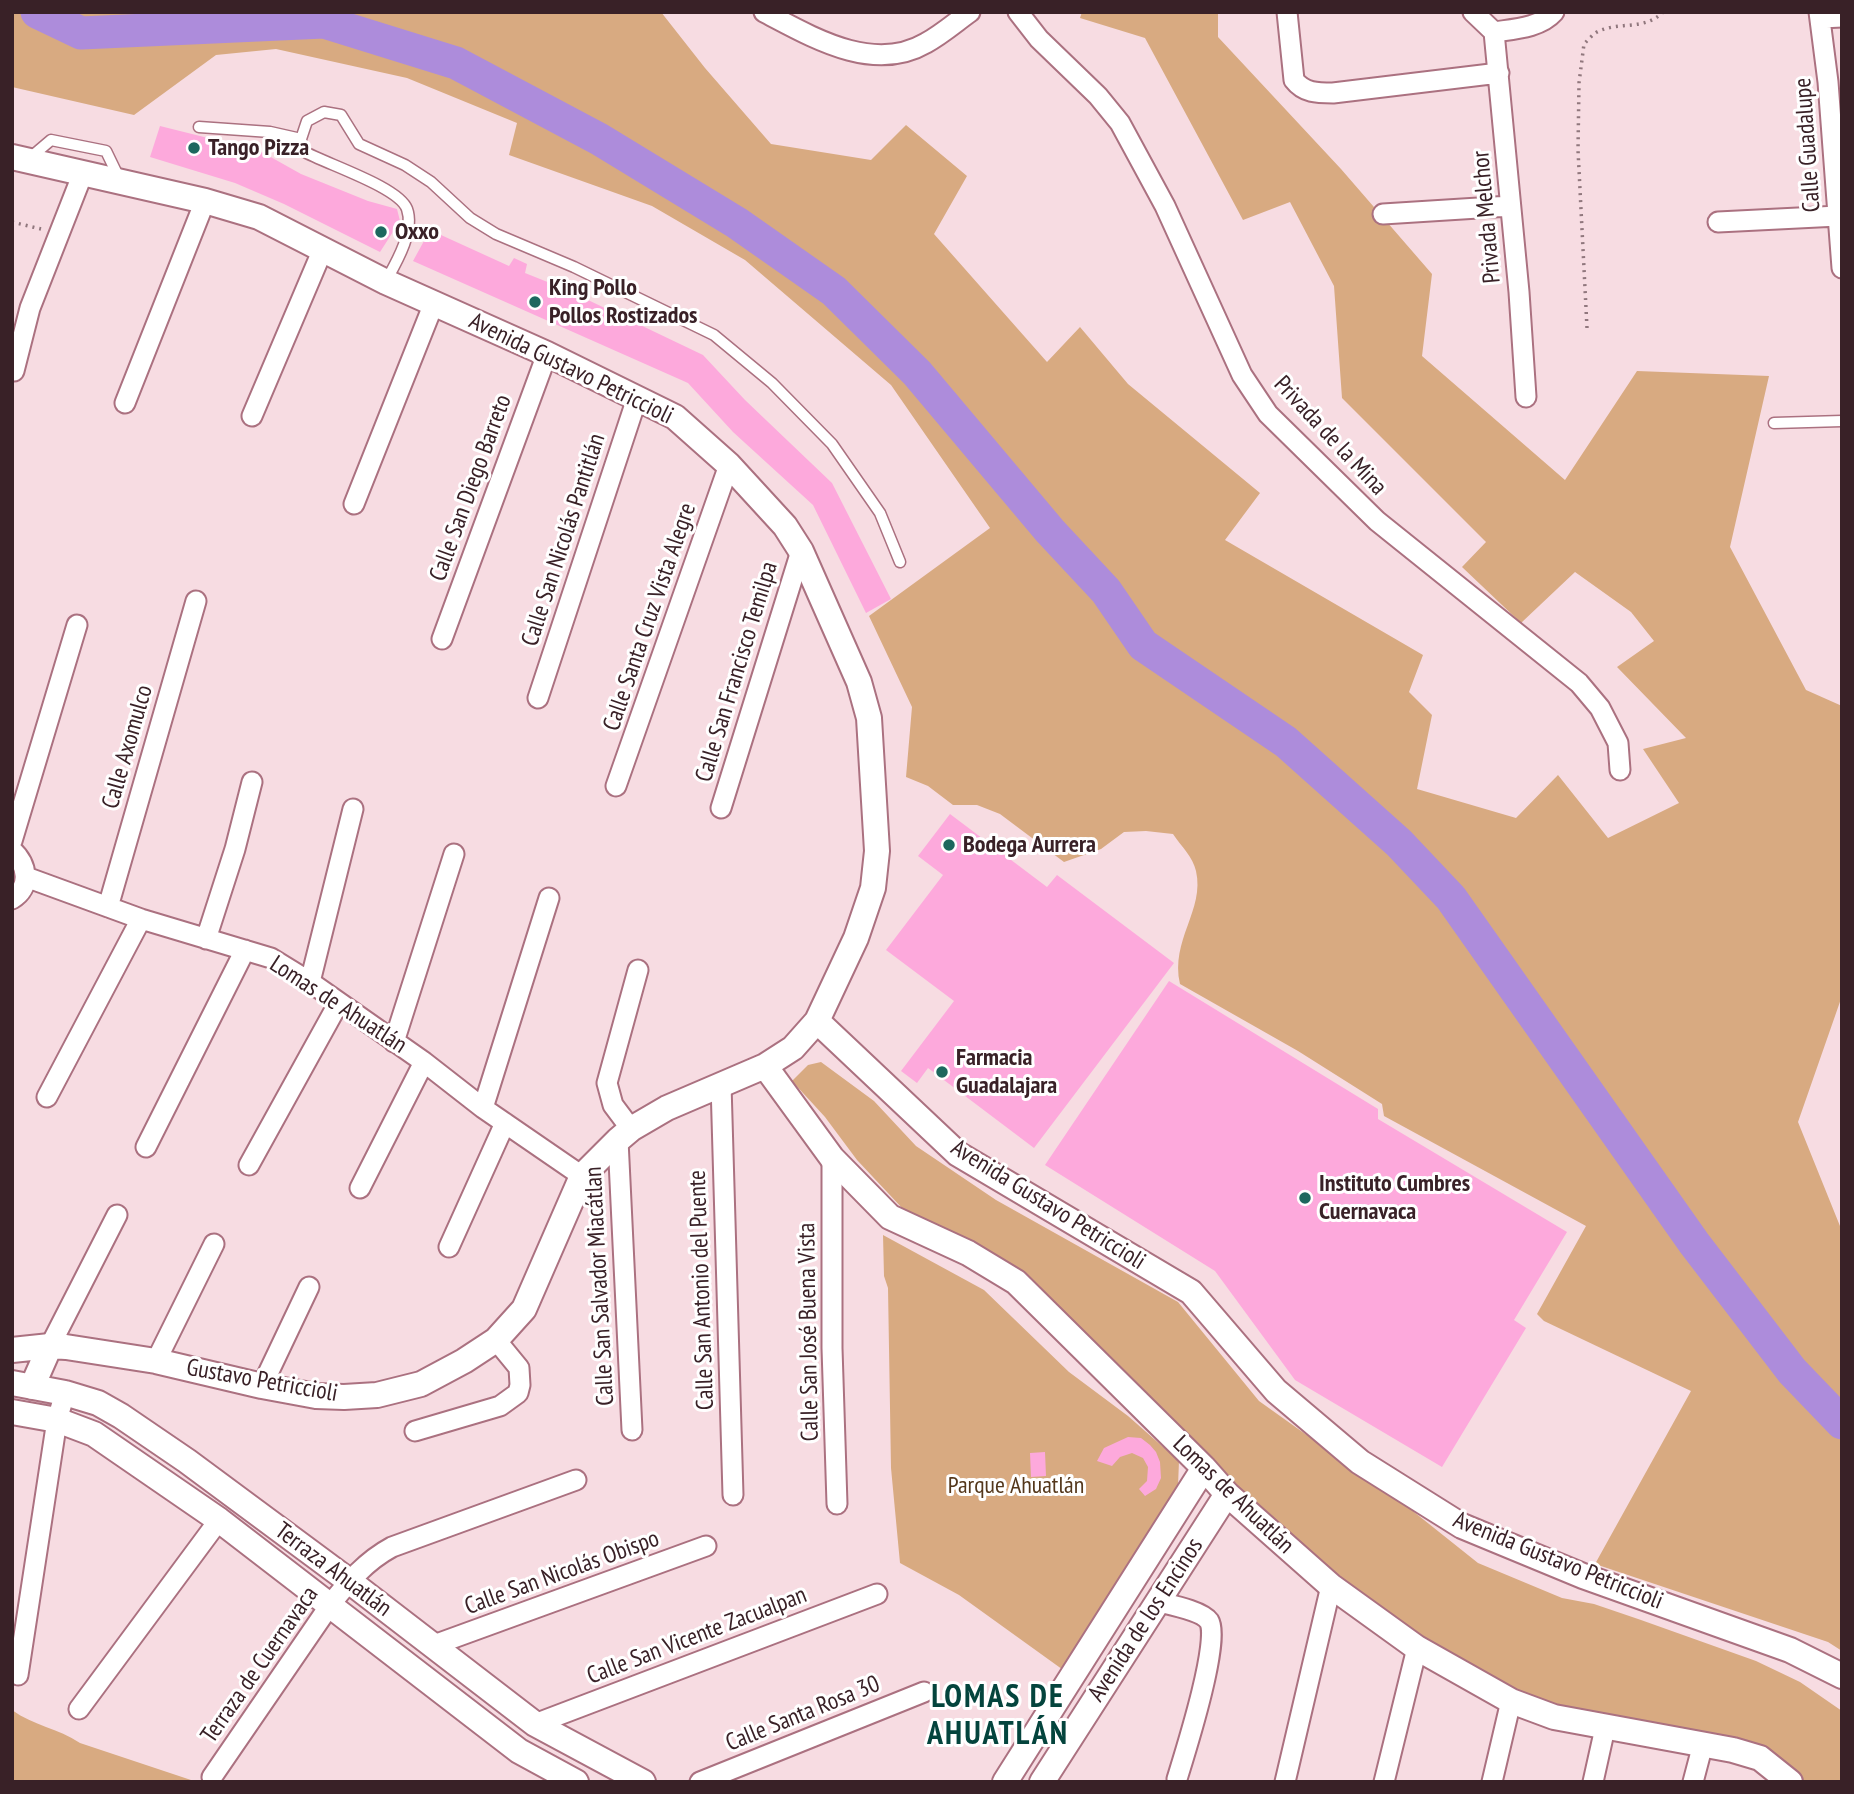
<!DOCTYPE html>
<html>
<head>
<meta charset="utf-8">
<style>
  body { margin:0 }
  #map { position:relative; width:1854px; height:1794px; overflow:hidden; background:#f7dce2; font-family:"PT Sans Narrow",sans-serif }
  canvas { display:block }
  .frame { position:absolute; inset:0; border:14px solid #392127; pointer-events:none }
</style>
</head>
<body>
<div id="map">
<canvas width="1854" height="1794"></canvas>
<div class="frame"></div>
</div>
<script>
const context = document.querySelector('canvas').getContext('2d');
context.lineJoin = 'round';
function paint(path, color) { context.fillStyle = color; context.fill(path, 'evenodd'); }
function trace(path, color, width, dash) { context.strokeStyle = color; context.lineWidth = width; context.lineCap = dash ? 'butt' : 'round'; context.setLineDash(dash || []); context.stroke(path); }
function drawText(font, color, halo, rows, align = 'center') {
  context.font = font + ' "PT Sans Narrow",sans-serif'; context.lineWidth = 6; context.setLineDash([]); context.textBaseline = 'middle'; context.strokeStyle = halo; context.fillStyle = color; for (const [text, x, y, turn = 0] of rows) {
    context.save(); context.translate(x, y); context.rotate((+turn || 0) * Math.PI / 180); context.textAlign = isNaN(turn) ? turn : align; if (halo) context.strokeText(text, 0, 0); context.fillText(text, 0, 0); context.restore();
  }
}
paint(new Path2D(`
  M12,12H661L705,68L771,144L871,160L906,125L967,176L934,234L1047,362L1080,327L1128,384L1260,493L1225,540L1423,655L1409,692L1432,715L1417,789L1516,818L1558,775L1608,838L1679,803L1643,749L1686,738L1617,667L1654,641L1631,612L1575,572L1521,623L1462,567L1486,542L1342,398L1334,286L1290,202L1243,220L1145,38L1080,18L1082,12H1218V37L1341,169L1432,274L1422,356L1565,480L1637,371L1769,376L1730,547L1806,690L1842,706V996L1798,1122L1842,1231V1651L1828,1642L1595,1564L1691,1391L1544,1321L1537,1314L1586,1226L1384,1116L1382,1104L1298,1051L1180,984C1170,940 1205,910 1196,871C1193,857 1181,846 1173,834L1146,831L1124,832L1101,849L1064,862L1000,814L977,805H953L928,786L906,777L912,707L869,616L990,528L891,385L745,260L652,206L509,155L517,123L407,78L276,49L216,55L134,115L12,87Z
  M821,1062L874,1101L916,1146L996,1200L1178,1302L1259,1401L1409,1508L1478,1563L1562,1598L1594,1604L1641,1620L1756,1661L1800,1682L1842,1711V1782H1793L1764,1762L1575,1721L1416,1641L1249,1511L1170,1415L1123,1371L954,1239L903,1209L857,1160L825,1117L792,1081L808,1065Z
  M883,1235L984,1290L1069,1372L1128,1416L1179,1461L1178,1486L1066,1672L959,1595L900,1563L891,1468L888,1288L884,1276Z
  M12,1710C34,1726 58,1728 80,1743L191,1780L206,1782H12Z`), '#d8aa81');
trace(new Path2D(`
  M37,12L81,33L324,22L456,63L599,139L737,223L834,291L917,373L1050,531L1106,591L1143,645L1286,742L1399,843L1451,898L1694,1243L1792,1371L1842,1423`), '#ad8cdb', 33);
paint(new Path2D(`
  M160,126L260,151L301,174L368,201L397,209L400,221L380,252L284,204L235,183L150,157Z
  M430,230L509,266L514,258L527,264L525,273L565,289L703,355L745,400L832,483L891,599L866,613L813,505L733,432L688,383L413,261Z
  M950,814L1047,887L1057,875L1174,963L1034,1148L928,1068L917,1083L901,1071L954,1001L886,950L943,875L918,856Z
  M1169,981L1378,1109V1119L1567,1232L1514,1320L1526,1328L1442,1467L1295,1380L1215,1271L1045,1165Z
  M1128,1437L1141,1438L1150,1445L1156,1452L1160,1462L1161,1478L1156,1489L1145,1496L1139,1489L1147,1481L1148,1467L1143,1458L1132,1453L1120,1457L1112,1466L1097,1461L1104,1448Z
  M1045,1452L1046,1476L1031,1477L1030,1453Z`), '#fda9dc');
const service = new Path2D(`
  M199,127L270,132L301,139
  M31,157L51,140L106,151L120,180
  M386,281C396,263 415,231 407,209C399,187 326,164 303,151L301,139L307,121L324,112L341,115L359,144L405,165L431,182L470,218L496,234L574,267L714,335L772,383L832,444L880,513L900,562
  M1774,423L1842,421`);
const minor = new Path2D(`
  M764,12C812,37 873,74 926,43C941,35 956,22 970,12
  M1018,12L1039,39L1098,96L1120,123L1165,206L1242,375L1268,414L1377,521L1579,683L1600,708L1618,743L1620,770
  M1287,12L1294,80C1304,93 1317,93 1333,93L1499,73
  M1473,12L1494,32
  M1819,12L1828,82L1842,268
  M1821,18L1842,17
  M1494,32L1519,292L1526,397
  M1494,32C1514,29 1540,28 1554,12
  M1383,214L1510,206
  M1718,222L1838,216
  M14,371L30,308L83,173
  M125,403L205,201
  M252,416L323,249
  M354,504L434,303
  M442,639L547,354
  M538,698L637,398
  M616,786L729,465
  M721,808L801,551
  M12,841L77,625
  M12,850C27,864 32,887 12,899
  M26,877L141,919L271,958L310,982L424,1062L483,1108L582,1176
  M108,907L196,601
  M206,939L235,849L252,782
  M310,982L353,809
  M394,1042L454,854
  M721,1084L733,1495
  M47,1097L141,919
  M483,1108L549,898
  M631,1129L613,1105L607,1083L638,970
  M618,1140L632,1430
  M146,1147L245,950
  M832,1158V1348L837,1504
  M249,1165L338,1004
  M360,1188L424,1062
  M449,1247L505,1123
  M50,1346L117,1215
  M156,1361L214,1244
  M262,1386L309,1287
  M415,1431L500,1406L518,1393L520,1385L519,1368L496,1340
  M1159,1602C1171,1605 1202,1611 1209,1621C1221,1640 1185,1753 1177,1779
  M434,1645L706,1546
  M18,1675L57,1420L65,1393
  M79,1709L219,1520
  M535,1724L877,1594
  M212,1777L330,1605C348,1582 366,1561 392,1547L576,1480
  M700,1782L924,1692
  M1285,1782L1331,1586
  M1384,1782L1417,1648
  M1492,1782L1511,1701
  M1593,1782L1605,1728
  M1693,1782L1703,1744`);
const tertiary = new Path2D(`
  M12,157L205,201L259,217L386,282L547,354L675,417L729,465L785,526L801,551L859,682L869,718L877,851L873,888L856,938L817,1021L793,1048L765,1066L667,1108L631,1129L618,1140L582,1176L524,1309L496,1340L464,1361L421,1384L377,1395L344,1397L316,1396L262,1386L156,1361L66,1347L50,1346L12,1350
  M817,1021L958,1154L1191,1292L1276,1391L1360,1462L1462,1526L1583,1576L1790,1650L1842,1676
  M765,1066L832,1158L890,1217L968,1253L1016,1282L1204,1468L1227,1494L1331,1586L1417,1648L1511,1701L1554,1717L1733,1750L1760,1758L1790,1782
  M12,1383L65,1393L98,1403L121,1416L187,1461L349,1581L535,1724L643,1782
  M32,1387L50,1346
  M12,1412L57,1420L94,1434L219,1520L519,1751L576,1782
  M1005,1782L1204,1468
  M1042,1782L1227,1494`);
trace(service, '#ab7180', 13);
trace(minor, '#ab7180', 23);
trace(tertiary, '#ab7180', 28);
trace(new Path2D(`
  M12,222L41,229
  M1587,328L1578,150L1579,83L1584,44C1588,40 1592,35 1597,32C1618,21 1645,31 1663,12`), '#90777d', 3.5, [2, 5]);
trace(service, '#fff', 10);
trace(minor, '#fff', 19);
trace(tertiary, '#fff', 24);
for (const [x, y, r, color] of [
  [194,148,7,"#1e675e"],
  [381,232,7,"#1e675e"],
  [535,302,7,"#1e675e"],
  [949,845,7,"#1e675e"],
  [942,1072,7,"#1e675e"],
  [1305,1198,7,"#1e675e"]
]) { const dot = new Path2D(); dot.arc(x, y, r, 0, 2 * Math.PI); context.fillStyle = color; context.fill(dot); trace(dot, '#fff', 2.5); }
drawText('24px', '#392127', '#fff', [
  ["Calle Guadalupe",1808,145,-94],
  ["Privada Melchor",1487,217,-95],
  ["Avenida Gustavo Petriccioli",571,369,26],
  ["Privada de la Mina",1330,436,47],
  ["Calle San Diego Barreto",471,488,-70],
  ["Calle San Nicolás Pantitlán",564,540,-72],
  ["Calle Santa Cruz Vista Alegre",650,617,-71],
  ["Calle San Francisco Temilpa",737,672,-73],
  ["Calle Axomulco",128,747,-74],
  ["Lomas de Ahuatlán",338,1005,33],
  ["Avenida Gustavo Petriccioli",1048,1205,32],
  ["Calle San Salvador Miacátlan",600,1286,-93],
  ["Calle San Antonio del Puente",702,1290,-92],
  ["Calle San José Buena Vista",809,1332,-91],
  ["Gustavo Petriccioli",262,1381,10],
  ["Lomas de Ahuatlán",1233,1495,44],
  ["Avenida Gustavo Petriccioli",1558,1561,22],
  ["Terraza Ahuatlán",333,1570,37],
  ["Calle San Nicolás Obispo",562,1573,-20],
  ["Avenida de los Encinos",1146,1620,-57],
  ["Calle San Vicente Zacualpan",697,1636,-21],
  ["Terraza de Cuernavaca",260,1665,-55],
  ["Calle Santa Rosa 30",803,1714,-22]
]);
drawText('bold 24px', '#392127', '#fff', [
  ["Tango Pizza",208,148],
  ["Oxxo",395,232],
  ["King Pollo",549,288],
  ["Pollos Rostizados",549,316],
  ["Bodega Aurrera",963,845],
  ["Farmacia",956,1058],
  ["Guadalajara",956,1086],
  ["Instituto Cumbres",1319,1184],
  ["Cuernavaca",1319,1212]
], 'left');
drawText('24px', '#54371b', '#fff', [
  ["Parque Ahuatlán",1016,1486]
]);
context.letterSpacing = '2px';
drawText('bold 32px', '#04443d', '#fff', [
  ["LOMAS DE",998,1698],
  ["AHUATLÁN",998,1735]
]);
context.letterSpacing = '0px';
</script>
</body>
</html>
